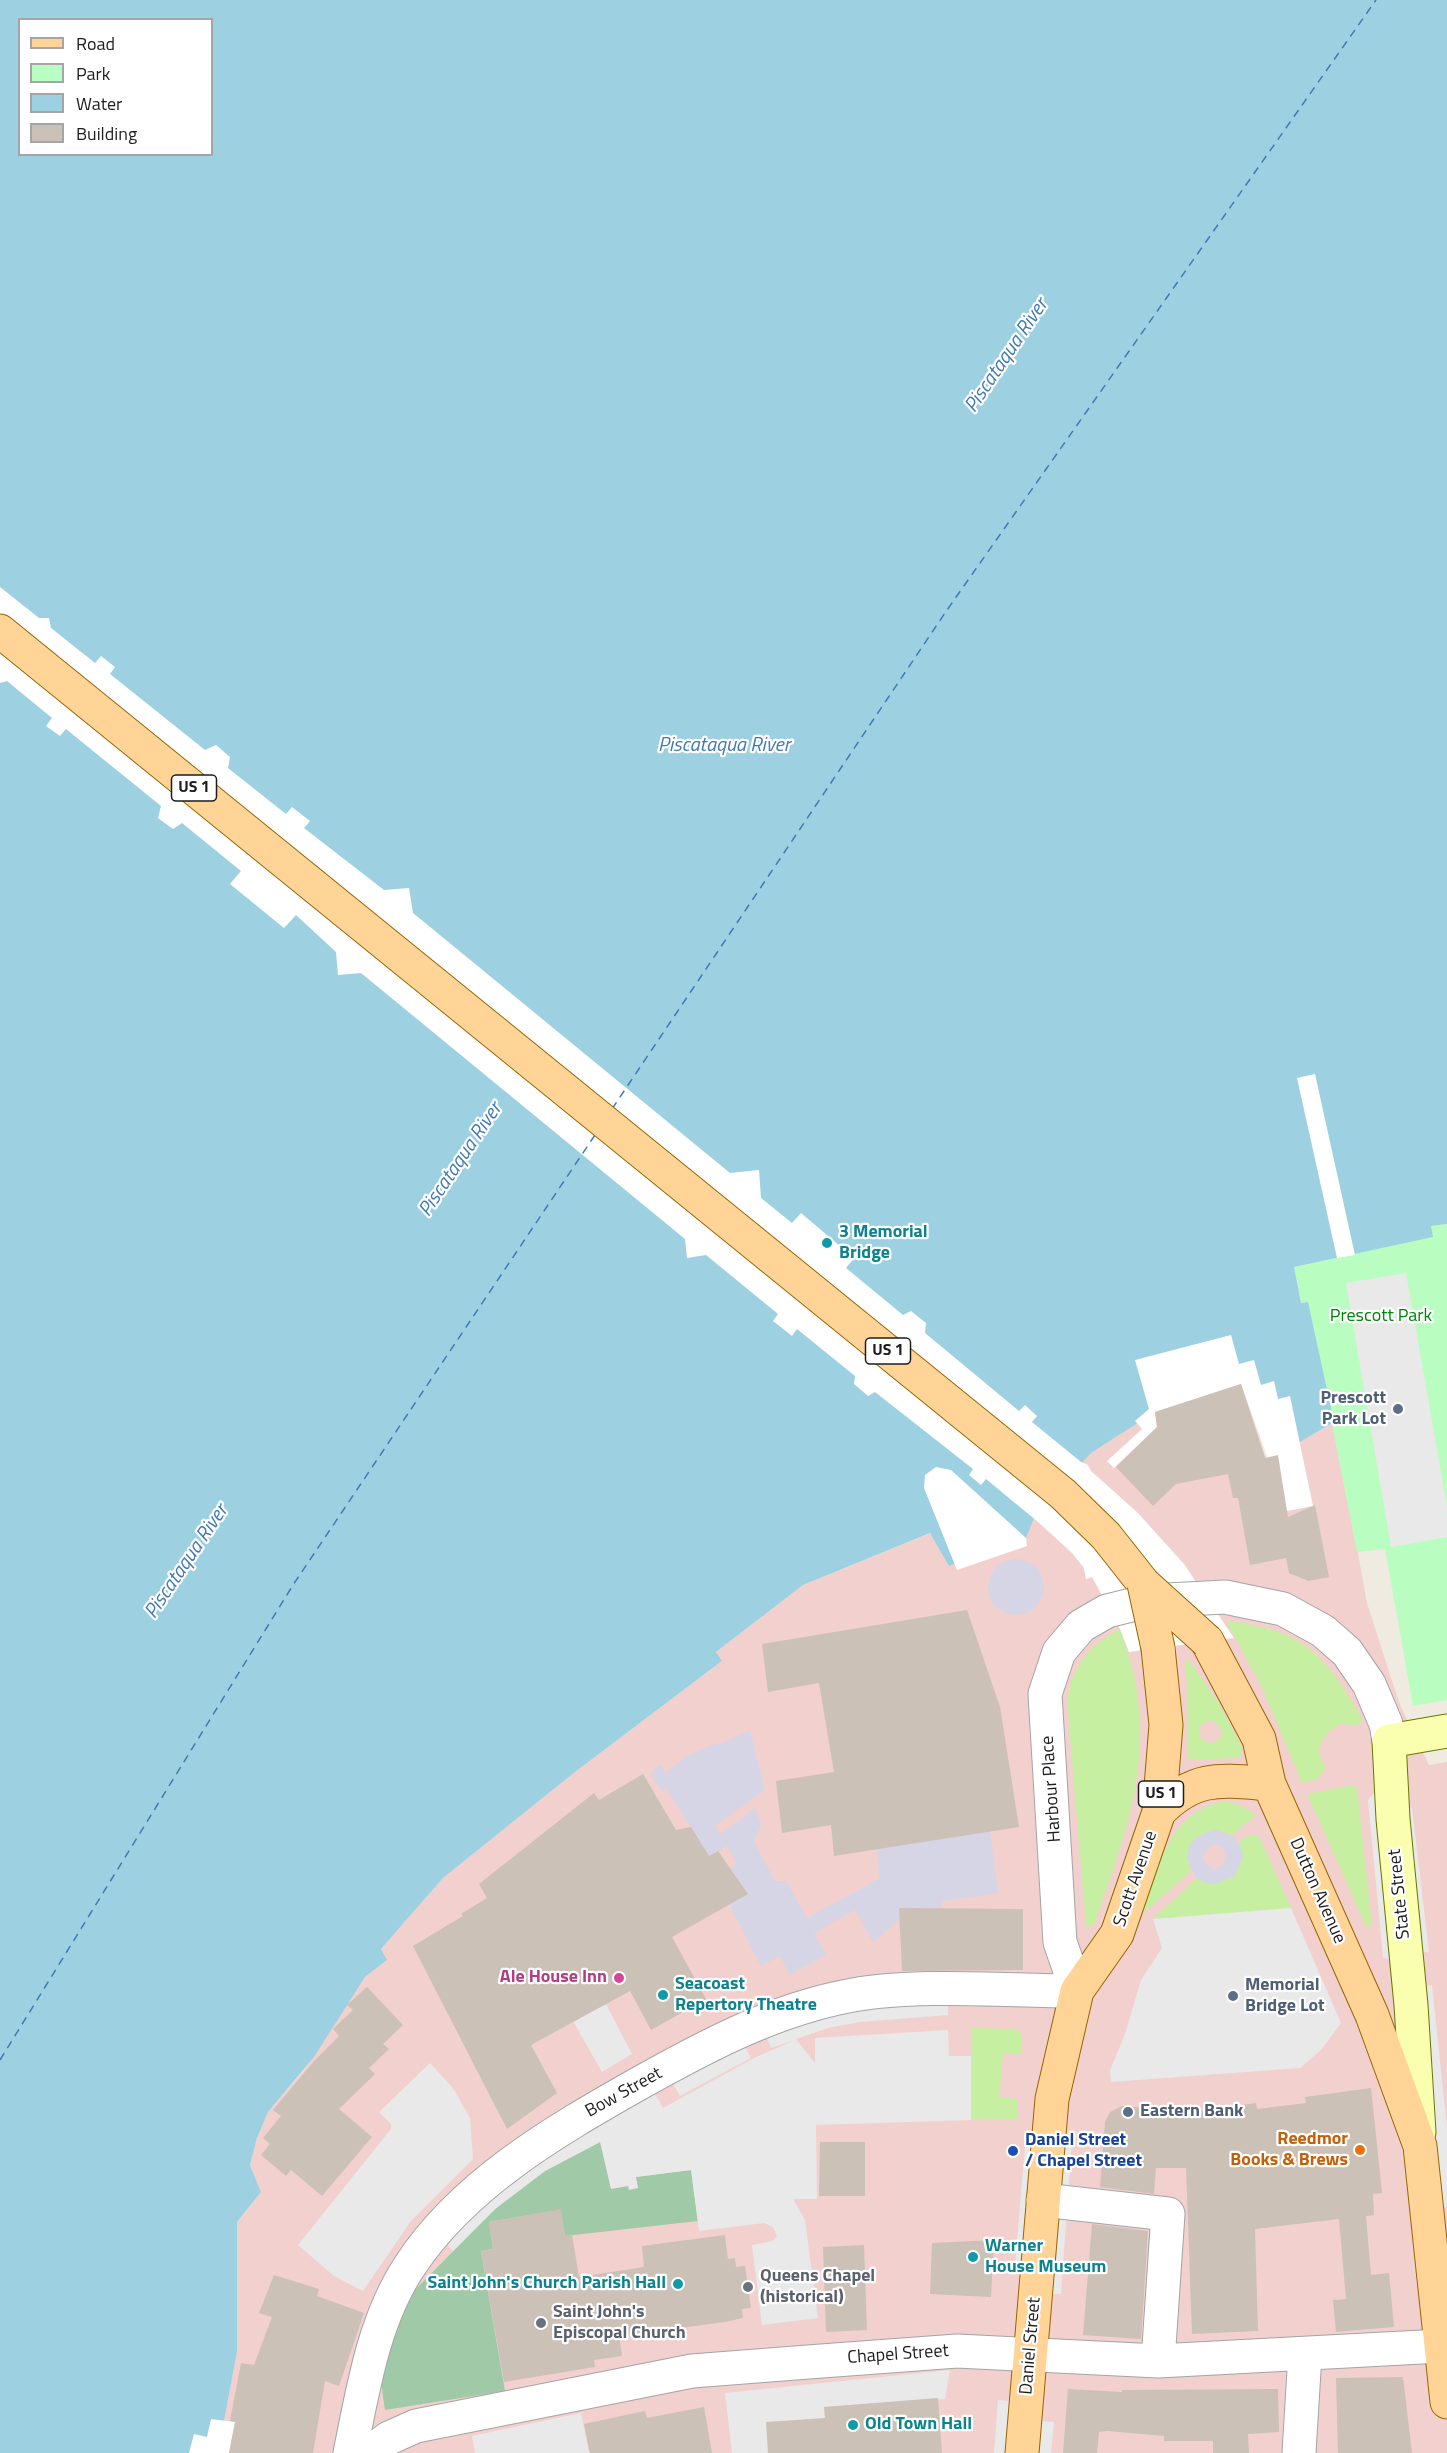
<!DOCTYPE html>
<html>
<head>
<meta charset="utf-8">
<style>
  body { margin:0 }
  #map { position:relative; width:1447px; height:2453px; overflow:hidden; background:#efebe1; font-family:"Titillium Web",sans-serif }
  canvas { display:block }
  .legend { position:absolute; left:18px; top:18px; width:195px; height:138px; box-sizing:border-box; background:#fff; border:2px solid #a5a5a5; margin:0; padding:8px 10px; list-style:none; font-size:18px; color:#1d1d1d }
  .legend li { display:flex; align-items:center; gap:12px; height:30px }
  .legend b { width:30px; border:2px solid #a5a5a5 }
</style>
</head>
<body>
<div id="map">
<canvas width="1447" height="2453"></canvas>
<ul class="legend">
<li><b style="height:8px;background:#ffd496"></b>Road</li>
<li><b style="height:16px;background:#b9fec0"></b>Park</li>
<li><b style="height:16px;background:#9dd1e1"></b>Water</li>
<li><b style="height:16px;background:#cbc1b7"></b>Building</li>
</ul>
</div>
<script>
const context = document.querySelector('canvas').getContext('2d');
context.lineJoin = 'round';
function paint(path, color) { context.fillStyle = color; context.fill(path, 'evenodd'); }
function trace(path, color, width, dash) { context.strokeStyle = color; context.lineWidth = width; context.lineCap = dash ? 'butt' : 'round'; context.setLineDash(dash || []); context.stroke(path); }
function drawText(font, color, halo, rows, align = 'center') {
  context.font = font + ' "Titillium Web",sans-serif'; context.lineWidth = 4.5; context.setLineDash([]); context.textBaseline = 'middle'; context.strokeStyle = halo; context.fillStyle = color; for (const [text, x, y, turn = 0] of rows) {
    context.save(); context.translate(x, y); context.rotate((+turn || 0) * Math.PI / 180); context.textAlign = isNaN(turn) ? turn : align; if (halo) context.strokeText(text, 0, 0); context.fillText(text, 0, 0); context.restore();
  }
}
paint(new Path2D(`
  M1241,1384L1266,1458L1278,1455L1334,1422L1367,1603L1392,1681L1401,1707L1429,1765L1447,1762V2453H218L237,2352V2222L261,2192L250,2165L257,2138L268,2112L305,2069L365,1977L387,1960L381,1949L443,1878L575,1772L721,1662L716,1652L803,1585L931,1533L1036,1513L1091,1453L1155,1412Z`), '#f2d0ce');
paint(new Path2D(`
  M1226,1621C1303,1629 1326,1655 1363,1720L1356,1726L1341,1723C1323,1734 1312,1748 1326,1767L1318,1779L1302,1783L1261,1685Z
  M1120,1629C1162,1741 1131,1819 1094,1925L1086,1927L1067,1700C1073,1665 1089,1645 1120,1629Z
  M1188,1659L1218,1702L1242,1747V1755L1239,1758L1190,1760L1187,1756L1188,1692L1185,1662ZM1209,1720C1224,1723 1226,1739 1211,1744L1200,1738C1198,1728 1200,1724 1209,1720Z
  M1352,1785L1357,1788L1372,1925L1367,1928L1307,1794Z
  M1226,1801L1242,1806L1256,1815L1232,1835L1214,1829L1189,1868L1191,1871L1147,1910L1143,1909C1159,1863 1171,1810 1226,1801Z
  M1246,1836H1259L1291,1908L1153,1919L1197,1878L1205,1883L1215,1884L1240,1846L1238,1843Z
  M972,2028L1016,2029L1022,2035L1021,2054H1003L999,2097L1018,2099L1017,2119L971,2120Z`), '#c6efa2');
paint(new Path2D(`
  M600,2142L628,2186L638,2188L635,2177L691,2170L698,2221L565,2236L560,2210L489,2222L493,2249L481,2251L505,2391L385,2410L381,2382L403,2302L495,2209L545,2171Z`), '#a0caa7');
paint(new Path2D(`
  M1447,1224V1700L1413,1706L1385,1549L1357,1552L1308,1302L1301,1303L1294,1267L1432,1237L1431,1226Z`), '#b9fec0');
paint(new Path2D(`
  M1406,1273L1447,1507V1537L1391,1547L1346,1283Z
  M1380,1786L1398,1963L1383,1957L1368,1800Z
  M1412,1808L1429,1952L1416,1953L1400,1809Z
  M1291,1908L1341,2023L1321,2050L1300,2068L1111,2082L1110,2070L1125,2034L1141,1980L1162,1948L1153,1919Z
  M1432,1985L1447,2127V2207L1443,2208L1419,1987Z
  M948,2002V2015L860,2022L828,2028L796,2039L815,2063V2038L948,2030L949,2056H971V2120L816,2125L817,2199H793L805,2220L818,2318L762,2325L752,2245L773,2241L777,2236L773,2227L764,2223L699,2231L691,2170L636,2177L638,2188L629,2190L628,2186L611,2189L600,2142L545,2171L495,2209L453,2251L443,2240L514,2176L654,2092L663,2108L752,2059L795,2040L771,2048L765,2034L858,2008Z
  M606,2004L632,2054L602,2072L573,2021Z
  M743,2043L751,2058L680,2096L672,2082Z
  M430,2063L453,2088L470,2118L473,2159L411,2221L363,2291L334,2276L298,2245L391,2129V2124L379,2112Z
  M1060,2140L1072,2141L1061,2294H1049Z
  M1025,2146L1037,2147L1027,2266L1015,2265Z
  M950,2370L945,2399L824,2407L825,2418L768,2453H732L725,2393Z
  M998,2400L1010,2401L1006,2453H994Z
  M581,2413L589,2453H475L472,2436Z
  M1040,2421L1054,2422L1051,2453H1037Z`), '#e9e9e9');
paint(new Path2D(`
  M988 1587a28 28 0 1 1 56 0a28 28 0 1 1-56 0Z
  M750,1730L765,1790L715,1826L721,1834L755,1808L761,1825L754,1842L775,1881H786L807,1918L880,1878L877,1849L990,1831L998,1893L942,1901V1908H899L900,1919L873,1942L855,1910L814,1933L826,1955L790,1975L780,1956L761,1966L729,1904L730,1869L737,1864L727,1846L709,1856L666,1788L662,1791L650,1774L660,1765L666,1773L690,1754L717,1743L720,1745Z
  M1214,1829L1234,1837L1240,1846L1243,1856L1235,1876L1215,1884L1205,1883L1195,1877L1187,1858L1189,1847L1195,1838ZM1215,1845L1223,1848L1226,1856L1223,1865L1215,1869L1207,1865L1203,1857L1206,1849Z`), '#d6d5e5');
paint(new Path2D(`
  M0,0H1447V1224L1431,1226L1433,1237L1294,1267L1301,1303L1308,1302L1334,1422L1278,1455L1241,1384L1155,1412L1091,1453L1036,1513L1026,1538L949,1566L930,1533L803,1585L716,1652L722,1661L575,1772L443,1878L381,1949L387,1960L365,1977L314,2057L268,2112L257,2138L250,2165L261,2192L237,2222V2352L218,2453H0ZM20,20H212V154H20Z`), '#9dd1e1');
paint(new Path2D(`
  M0,587L39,618H49L51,628L95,663L101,656L115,667L110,674L205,750L216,745L230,757L228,768L286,814L292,807L310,821L304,828L384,890L409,888L413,913L730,1173L759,1170L761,1198L792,1223L801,1213L854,1258L846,1268L903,1315L911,1311L926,1323L925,1333L1019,1411L1025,1405L1037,1416L1032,1422L1081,1462L1088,1465L1091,1471L1138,1513L1184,1564L1234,1638L1129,1652L1120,1629L1092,1577L1086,1579L1084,1568L1072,1553L1038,1522L986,1479L981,1485L969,1475L973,1469L875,1392L868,1396L854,1384L855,1376L797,1329L792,1336L773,1321L778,1314L706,1255L687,1258L685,1239L361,973L338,975L336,952L296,915L284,928L230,884L241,871L182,823L173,829L158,818L161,806L66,729L60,736L46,726L52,718L7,681L0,683Z
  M1315,1074L1355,1255L1337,1258L1297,1078Z
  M1231,1335L1239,1364L1254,1360L1261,1385L1274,1381L1278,1399L1290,1396L1313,1506L1287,1511L1241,1384L1155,1412L1157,1427L1114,1468L1107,1461L1142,1429L1135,1421L1149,1409L1135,1360Z
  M936,1467L951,1470L1026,1538L1027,1546L957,1570L924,1488L925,1475Z
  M211,2419L235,2422L229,2453H189L194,2434L207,2437Z`), '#fff');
trace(new Path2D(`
  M612,1109L947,610L1376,0
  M0,2060L293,1585L595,1135`), '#4179b5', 1.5, [8, 6]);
paint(new Path2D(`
  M1241,1384L1265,1458L1278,1455L1288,1517L1315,1505L1329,1577L1308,1581L1289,1573L1286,1558L1250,1565L1238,1498H1233L1228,1474L1176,1484L1153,1506L1116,1467L1157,1427L1155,1412Z
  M967,1610L1000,1707L1019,1827L834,1856L831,1825L782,1833L776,1781L834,1772L819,1683L768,1692L762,1644Z
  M643,1774L676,1830L691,1827L709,1856L718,1851L748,1894L672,1937L706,1999L651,2030L630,1991L531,2045L557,2093L507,2129L413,1946L463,1916L461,1914L487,1898L479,1884L594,1793L599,1800Z
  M899,1908L1023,1909V1970L902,1971Z
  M367,1987L403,2025L383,2044L389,2049L369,2068L375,2074L339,2109L372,2137L322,2196L291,2170L286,2176L261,2155L270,2144L263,2138L281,2116L273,2110L315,2060L339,2036L333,2029L353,2010L347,2005Z
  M1371,2088L1382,2193L1373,2194L1374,2215L1366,2216L1371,2275L1389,2273L1394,2327L1336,2332L1333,2300L1346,2299L1339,2219L1255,2229L1258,2331L1192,2334L1186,2168H1156L1154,2194L1100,2187L1105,2122L1110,2112L1122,2106L1193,2112L1256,2103L1257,2109L1306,2103L1305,2097Z
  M820,2142H865V2196H819Z
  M561,2209L565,2236L572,2234L579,2277L644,2267L642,2246L725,2235L728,2259L735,2258L736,2267L745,2266L751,2308L742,2309L743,2318L725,2322L619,2336L622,2356L594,2360L595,2367L504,2382L481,2251L493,2249L489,2222Z
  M1092,2224L1148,2231L1141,2339L1083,2335Z
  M994,2240L991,2297L930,2294L932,2243Z
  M864,2245L867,2330L826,2332L823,2247Z
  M274,2275L319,2289L317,2296L364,2313L339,2386L325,2381L313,2453H229L235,2422L230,2421L241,2363L254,2365L272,2317L259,2313Z
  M1403,2377L1412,2453H1338L1336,2378Z
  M1068,2389L1122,2392V2390L1278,2389L1279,2432L1248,2434L1249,2453H1213V2441H1164V2436L1107,2431L1099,2432L1097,2453H1063Z
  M938,2398L942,2453H768L766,2422L825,2418L824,2407Z
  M704,2407L712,2453H590L584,2424L645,2411L647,2418Z`), '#cbc1b7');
const street = new Path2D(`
  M1043,2200L1168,2214L1158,2361
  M350,2453C363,2390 373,2322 409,2267C462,2185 555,2131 638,2084C706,2046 775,2009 853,1995C920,1983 1008,1991 1077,1991L1060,1942L1045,1694L1059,1652L1081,1626L1107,1611L1148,1601L1225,1597L1283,1609L1323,1631L1347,1652L1369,1684L1386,1724L1389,1741
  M369,2453L389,2438L416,2426L692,2371L808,2362L957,2351L1158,2361L1441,2346
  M1299,2453L1305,2354`);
const secondary = new Path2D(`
  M1419,2132L1411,2005L1393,1819L1389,1741L1447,1731`);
const primary = new Path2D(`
  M0,631L1063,1494L1106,1536L1144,1584
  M1207,1641L1259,1739L1269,1784L1372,2015L1420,2146L1447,2402
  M1159,1812C1195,1775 1221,1780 1269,1784
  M1022,2453L1052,2099L1077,1991L1117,1934L1159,1812L1166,1725L1158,1648`);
trace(street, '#a4a4a4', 35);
trace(secondary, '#687700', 35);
trace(primary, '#956600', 35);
trace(street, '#fff', 33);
trace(secondary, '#faffaf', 33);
trace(primary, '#ffd496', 33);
const primaryBridge = new Path2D(`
  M1144,1584L1207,1641
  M1144,1584L1158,1648`);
trace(primaryBridge, '#956600', 35, []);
trace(primaryBridge, '#ffd496', 33);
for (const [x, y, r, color] of [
  [827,1243,6,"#0f9aa8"],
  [1398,1409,6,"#5c6f8a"],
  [619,1978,6,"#d1479c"],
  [663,1995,6,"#0f9aa8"],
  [1233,1996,6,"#5c6f8a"],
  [1128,2112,6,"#5c6f8a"],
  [1360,2150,6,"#e8710a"],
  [1013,2151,6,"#1a4fb4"],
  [973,2257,6,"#0f9aa8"],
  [678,2284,6,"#0f9aa8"],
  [748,2287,6,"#6b7280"],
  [541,2323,6,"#6b7280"],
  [853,2425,6,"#0f9aa8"]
]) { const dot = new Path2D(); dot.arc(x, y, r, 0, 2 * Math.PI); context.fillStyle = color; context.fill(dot); trace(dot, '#fff', 2); }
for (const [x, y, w] of [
  [194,788,45],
  [888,1351,45],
  [1161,1794,45]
]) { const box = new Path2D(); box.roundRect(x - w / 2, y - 13, w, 26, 4.5); context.fillStyle = '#fff'; context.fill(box); trace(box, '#1d1d1d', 1.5); }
drawText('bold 16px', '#1d1d1d', null, [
  ["US 1",194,788],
  ["US 1",888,1351],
  ["US 1",1161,1794]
]);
drawText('bold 18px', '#0d838f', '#fff', [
  ["3 Memorial",839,1233],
  ["Bridge",839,1254],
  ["Seacoast",675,1985],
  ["Repertory Theatre",675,2006],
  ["Warner",985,2247],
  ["House Museum",985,2268],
  ["Saint John's Church Parish Hall",666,2284,"right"],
  ["Old Town Hall",865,2425]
], 'left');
drawText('18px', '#01840e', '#fff', [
  ["Prescott Park",1381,1317]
]);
drawText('bold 18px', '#4e5e75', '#fff', [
  ["Prescott",1386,1399,"right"],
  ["Park Lot",1386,1420,"right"],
  ["Memorial",1245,1986],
  ["Bridge Lot",1245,2007],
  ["Eastern Bank",1140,2112]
], 'left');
drawText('18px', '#1d1d1d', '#fff', [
  ["Harbour Place",1052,1789,-94],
  ["Scott Avenue",1136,1879,-71],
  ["Dutton Avenue",1317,1891,66],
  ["State Street",1400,1894,-96],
  ["Bow Street",624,2093,-29],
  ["Daniel Street",1031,2346,-85],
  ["Chapel Street",898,2355,-4]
]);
drawText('bold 18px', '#b23c85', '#fff', [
  ["Ale House Inn",607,1978]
], 'right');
drawText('bold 18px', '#c56008', '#fff', [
  ["Reedmor",1348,2140],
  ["Books & Brews",1348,2161]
], 'right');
drawText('bold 18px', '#164399', '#fff', [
  ["Daniel Street",1025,2141],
  ["/ Chapel Street",1025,2162]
], 'left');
drawText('bold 18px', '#5b616d', '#fff', [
  ["Queens Chapel",760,2277],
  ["(historical)",760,2298],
  ["Saint John's",553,2313],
  ["Episcopal Church",553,2334]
], 'left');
drawText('italic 20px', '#4179b5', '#fff', [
  ["Piscataqua River",1007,356,-56],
  ["Piscataqua River",724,746],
  ["Piscataqua River",461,1160,-56],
  ["Piscataqua River",187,1562,-56]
]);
</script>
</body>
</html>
